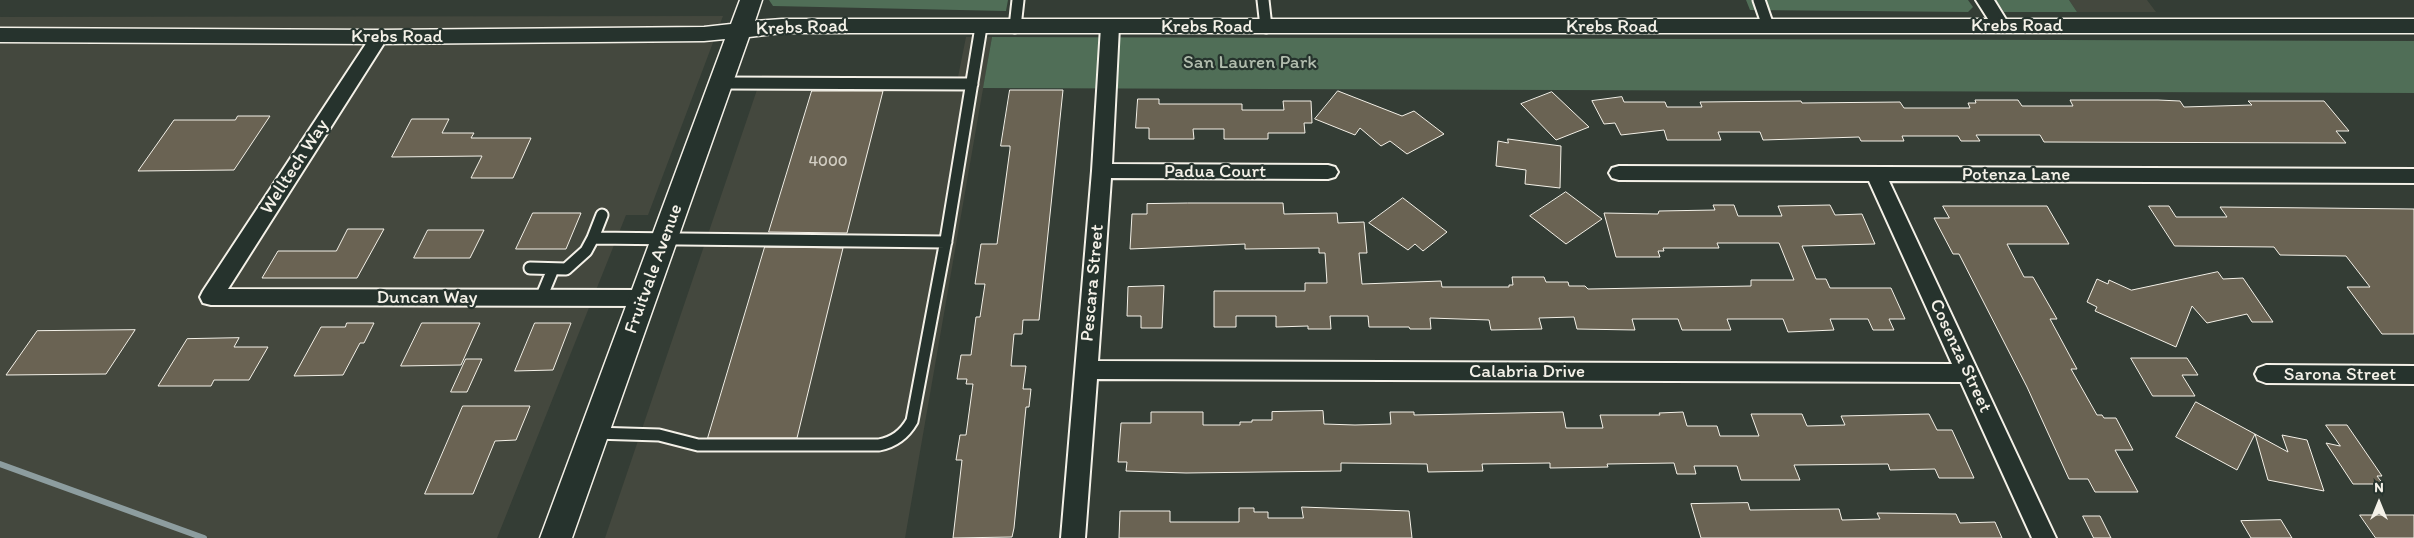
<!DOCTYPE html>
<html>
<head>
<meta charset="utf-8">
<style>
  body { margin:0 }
  #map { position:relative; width:2414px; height:538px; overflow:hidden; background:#343d35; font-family:Itim,sans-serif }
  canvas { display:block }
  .north { position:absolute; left:2354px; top:478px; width:50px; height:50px; -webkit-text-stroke:4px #26332d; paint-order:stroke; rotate:0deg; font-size:14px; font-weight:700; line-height:20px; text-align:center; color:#f4f1e8 }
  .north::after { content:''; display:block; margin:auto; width:18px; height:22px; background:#f4f1e8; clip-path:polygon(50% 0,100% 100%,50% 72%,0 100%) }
</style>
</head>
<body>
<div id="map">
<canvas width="2414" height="538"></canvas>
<div class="north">N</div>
</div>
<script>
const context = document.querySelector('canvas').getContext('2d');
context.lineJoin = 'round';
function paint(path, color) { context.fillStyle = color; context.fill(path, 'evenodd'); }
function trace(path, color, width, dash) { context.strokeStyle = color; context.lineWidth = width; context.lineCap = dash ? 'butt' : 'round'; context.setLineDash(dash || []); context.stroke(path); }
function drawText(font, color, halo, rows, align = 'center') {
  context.font = font + ' Itim,sans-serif'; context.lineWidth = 4.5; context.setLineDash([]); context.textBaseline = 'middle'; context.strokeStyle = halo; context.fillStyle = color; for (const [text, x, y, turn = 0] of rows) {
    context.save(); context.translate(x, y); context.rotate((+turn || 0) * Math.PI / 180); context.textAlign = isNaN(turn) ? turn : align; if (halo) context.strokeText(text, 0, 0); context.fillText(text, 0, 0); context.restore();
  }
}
paint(new Path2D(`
  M2069,0H2147L2156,12H2077Z
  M723,16L648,215H626L497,538H0V17Z
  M966,37H992L905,538H605L762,75L958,77Z`), '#44483e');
paint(new Path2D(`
  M769,0H1008L1006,11L773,6Z
  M1746,0H1968L1973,7L1968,12L1750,10Z
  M1996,0H2069L2077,12H2004Z
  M992,37L2414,41V93L983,88Z`), '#506e57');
trace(new Path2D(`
  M0,464L204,538`), '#8d9d9f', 6);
const building = new Path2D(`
  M1010,90H1063L1039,320H1023L1022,334H1014L1011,366H1026L1023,389H1031L1029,407H1026L1014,528L1012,537L953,538L962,460H956L960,435H966L973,384H966L967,379H957L961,355H971L976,317H980L985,284H975L981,244H997L1010,149V146H1001Z
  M812,91H883L847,233L769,232Z
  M1338,91L1402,116L1414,111L1444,134L1407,154L1390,141L1381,146L1360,128L1355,135L1315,119Z
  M1552,92L1589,127L1556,140L1521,104Z
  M1622,97L1624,102H1665L1667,107H1702L1700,102L1801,101L1802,103L1900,102L1904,108H1970L1968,103H1976L1975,100H2018L2022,106H2073L2070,100H2158L2180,101L2184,107L2252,105L2248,101H2324L2349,131H2336L2346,143L2044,142L2040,135H1976L1980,141H1961L1958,136H1902L1904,141H1861L1859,137L1763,140L1760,132H1718L1721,140H1667L1664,130L1621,135L1615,123L1604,124L1592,101Z
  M1138,99H1159V104H1242V110H1284L1283,101H1311L1312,123H1304L1305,133H1268V139H1224V129H1193L1194,139H1149V128H1136Z
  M238,116H270L234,170L138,171L174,120H235Z
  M412,119H449L442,133H474L471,138H531L513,178H471L482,156L392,157Z
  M1508,139L1561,146L1560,188L1525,184L1526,170L1496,166L1498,141L1508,143Z
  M1566,192L1602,219L1566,244L1530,216Z
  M1403,198L1447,232L1423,251L1415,244L1408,250L1369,223Z
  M1188,203H1283L1284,214L1337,213L1338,223L1364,222L1367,253H1359L1362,284L1441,281L1442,287H1509V285H1513L1512,277H1544L1546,282H1568L1569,286H1585L1588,289L1751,286V280H1794L1779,243H1717L1719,248H1663L1664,251H1658L1660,257H1616L1604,213L1658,214L1659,211L1715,210L1713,205H1734L1738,216H1782L1778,206L1830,205L1835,215L1862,214L1875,244L1802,246L1816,279H1826L1830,288H1891L1905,319H1889L1894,330H1873L1868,319H1830L1834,330L1788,332L1783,319H1727L1731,330H1682L1678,319H1632L1635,330L1577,329L1574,317L1539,318L1542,329L1491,330L1489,320L1430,318L1431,329H1410L1409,327H1369L1368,316H1330L1331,329H1308V326L1276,327V316H1236V327H1214V291H1305V283H1327L1325,253H1319V248L1245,249V244L1130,249L1132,214H1147V204Z
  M1943,206H2047L2069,244H2007L2024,277H2033L2057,319H2050L2077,369H2071L2097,415H2102L2104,418H2116L2133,450H2115L2138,492H2095L2088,479H2069L2027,387L1959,254H1953L1934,218H1949Z
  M2149,206H2169L2176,217H2227L2220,207L2414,209V334H2382L2347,287H2370L2346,256L2280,255L2274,247L2175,246Z
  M533,213H581L566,249H516Z
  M348,229H384L357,278H262L278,251H336Z
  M428,230H484L470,258H414Z
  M765,247L843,248L797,438H708Z
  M2218,272L2223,279L2243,278L2273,322H2252L2247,314L2207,323L2192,306L2176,347L2095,311L2097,307L2087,302L2097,279L2108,284L2109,280L2131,290Z
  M1164,286L1162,328H1141V316H1127L1128,287Z
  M347,323H374L364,343H360L343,375L294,376L321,327H345Z
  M422,323H480L461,365L401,366Z
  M535,323H571L553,370L515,371Z
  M135,330L106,374L6,375L37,331Z
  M239,338L234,347H268L249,380H214L211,386H158L187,339Z
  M2131,358H2187L2198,375H2182L2195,396H2153Z
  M466,359H482L467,392H451Z
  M2196,402L2288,452L2282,435L2307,440L2324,491L2268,480L2255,434L2237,470L2176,437Z
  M463,406H530L516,440L495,441L473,494H425Z
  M1323,411L1324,424L1355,425L1391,424L1390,412H1414V415L1563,412L1566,428H1603L1600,415H1660L1659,413L1683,412L1687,426H1717L1720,436H1759L1751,414H1802L1807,426L1845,425L1841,416L1929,414L1937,430H1952L1974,478H1939L1935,469L1890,470L1888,464L1794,465L1800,480H1741L1737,466H1694L1696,474H1677L1674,463L1607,464L1608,467L1550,468V463L1482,464L1483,471L1428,472L1427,464L1341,463V471L1186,473L1126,471L1127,462H1118L1121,423H1151V412H1203V425H1240V422H1252V420H1272V412Z
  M2326,425H2347L2382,476H2377L2383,484H2353L2326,443L2340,446Z
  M1748,503L1750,510L1839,509L1842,520L1880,519L1877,513L1956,514L1960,523L1995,522L2002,538H1701L1691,504Z
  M1302,507L1409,511L1412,538H1119L1120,511H1170V522H1239V508H1254V512H1268V518H1303Z
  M2360,515H2414V538H2376Z
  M2083,516H2100L2111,538H2094Z
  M2281,520L2292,538H2251L2241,521Z`);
paint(building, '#6a6353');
trace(building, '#f4f1e8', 1);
const lane = new Path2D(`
  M1263,0L1266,27
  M1759,0L1768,26
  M1015,27L1018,0
  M722,83L972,84
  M593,238L602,215
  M530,268L566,269L586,251L593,238L946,242
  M541,298L553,269
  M594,433L659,435L698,445H879C894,442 904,435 912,421L946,240L981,27`);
const street = new Path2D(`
  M1976,0H1994L2010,26L2007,30H1995Z
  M1110,21L1116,23L1119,27L1112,164L1328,165L1335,167L1338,172L1335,177L1328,179L1111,178L1098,361L1952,364L1869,181L1619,180L1612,178L1609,173L1612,168L1619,166L2414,169V183L1889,181L2056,538H2032L1961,382L1097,379L1085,538H1061L1092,171L1101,27L1104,23Z
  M379,31L385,33L388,37L228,289L644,290L652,292L655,298L652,304L644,306L211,305L203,303L200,297L203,291L373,33Z
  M2266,365L2414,366V384L2266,383L2258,380L2255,374L2258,368Z`);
const secondary = new Path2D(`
  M740,0H762L755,21L782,19H2414V33H782L749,37L572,538H540L725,39L704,41L379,44L0,42V28L379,30L704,27L731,24Z`);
trace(lane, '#f4f1e8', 15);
trace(street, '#f4f1e8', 4);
trace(secondary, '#f4f1e8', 3);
trace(lane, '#26332d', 11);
paint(street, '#26332d');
paint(secondary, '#26332d');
drawText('16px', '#d2cec3', null, [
  ["4000",828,162]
]);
drawText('19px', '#f4f1e8', '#26332d', [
  ["Krebs Road",2017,26],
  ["Krebs Road",1207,27],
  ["Krebs Road",1612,27],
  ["Krebs Road",802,28,-2],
  ["Krebs Road",397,37],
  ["Welltech Way",295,167,-57],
  ["Padua Court",1215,172],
  ["Potenza Lane",2016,175],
  ["Fruitvale Avenue",654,269,-70],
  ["Pescara Street",1093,283,-85],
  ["Duncan Way",427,298],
  ["Cosenza Street",1960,356,65],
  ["Calabria Drive",1527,372],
  ["Sarona Street",2340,375]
]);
drawText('19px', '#b2bdae', '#26332d', [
  ["San Lauren Park",1250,63]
]);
</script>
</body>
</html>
